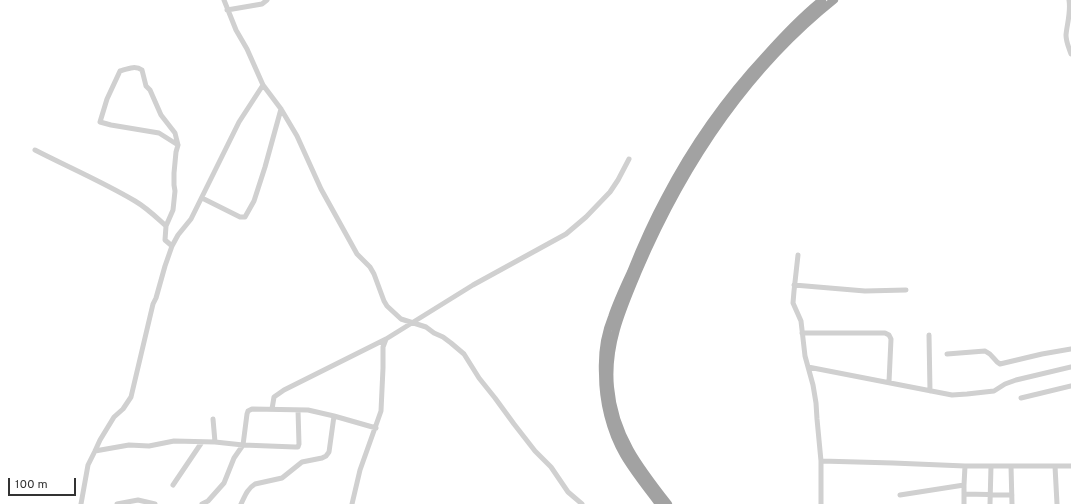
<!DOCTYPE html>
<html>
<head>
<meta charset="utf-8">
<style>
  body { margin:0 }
  #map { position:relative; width:1071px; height:504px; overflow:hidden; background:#fff; font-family:Overpass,sans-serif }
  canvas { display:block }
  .scale { position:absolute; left:8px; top:478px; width:68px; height:18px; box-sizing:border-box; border:2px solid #333; border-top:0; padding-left:5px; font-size:12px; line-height:14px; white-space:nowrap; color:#333; -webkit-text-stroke:3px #fff; paint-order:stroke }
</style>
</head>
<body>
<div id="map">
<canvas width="1071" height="504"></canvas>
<div class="scale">100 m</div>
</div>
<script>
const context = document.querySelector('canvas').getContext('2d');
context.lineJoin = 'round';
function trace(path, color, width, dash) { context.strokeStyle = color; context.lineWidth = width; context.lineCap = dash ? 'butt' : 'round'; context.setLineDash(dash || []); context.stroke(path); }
trace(new Path2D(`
  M224,0L236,30L247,49L263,85L281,109L297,136L321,189L357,254L370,267L374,274L384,301L387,306L401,319L426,327L434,333L443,337L451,343L464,354L479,378L495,398L514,424L535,451L551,467L568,492L582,504
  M1069,0C1071,12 1067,24 1066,35C1066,42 1069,48 1071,54
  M227,10L262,4L267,0
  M35,150C68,167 103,182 135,201C147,208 156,217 166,226
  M202,198L240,217H245L254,201L265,167L281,109
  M172,246L165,240L166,226L173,210L175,191L174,185V173L176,152L178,145L175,133L161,115L150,90L146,86L142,70C135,65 127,69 120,71L107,99L100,122L111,125L159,133L178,145
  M798,255L794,291L793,303L801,321L805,356L813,385L816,403L817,419L821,461V504
  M794,285L865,291L906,290
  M802,333H885L889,335L891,339L889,382
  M929,335L930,391
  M947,354L985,351C994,355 993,360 1000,364L1042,354L1071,349
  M808,367L952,395L967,394L994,391L1005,384L1016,380L1071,367
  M1021,398L1071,386
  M272,409L274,397L284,390L386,339
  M213,419L215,442
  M95,451L129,445L149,446L174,441L215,442L243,445L295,447H298L299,444L298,410
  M821,461L893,463L965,466H1071
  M1011,466L1012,504
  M1055,466L1057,504
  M173,485L202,442
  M964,494L1012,495
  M900,495L964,485
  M81,504L88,465L95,451L100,440L114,417L123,409L131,397L153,304L156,298L165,266L172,246L178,235L191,219L239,122L263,85
  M117,504L138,500L155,504
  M202,504L208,501L224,483L234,458L243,445L247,414L248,411L252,409L308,410L334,416L376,428
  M241,504C245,496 247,489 255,484L282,478L302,462L322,458L326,456L329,452L334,416
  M352,504L360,470L381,411L383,368V347L386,339L473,285L566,234L586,217L610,192L618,180L629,159
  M964,504V485L965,466
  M990,504L991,466`), '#d0d0d0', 5);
trace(new Path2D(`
  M659,504C647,488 634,472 624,455C610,431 603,401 603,374C602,355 605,334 612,317C617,302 624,287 631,272C641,247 652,222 665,198C692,146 726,98 766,55C783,36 802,16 822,0
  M668,504C639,467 614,435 610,387C606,345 622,309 638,271C683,166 744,72 834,0`), '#a2a2a2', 8);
</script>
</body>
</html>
